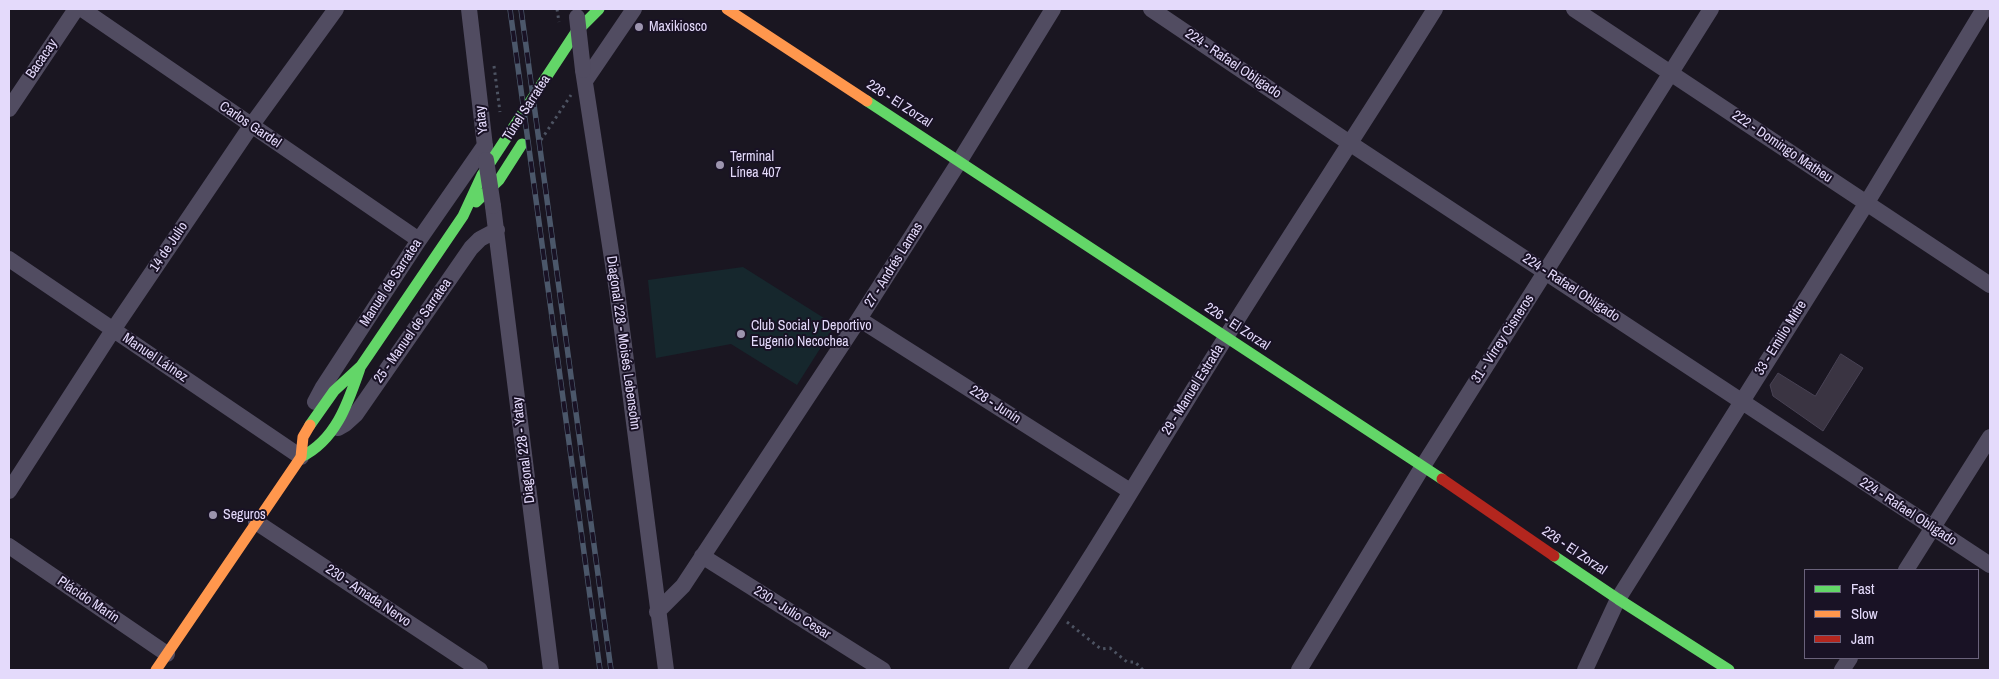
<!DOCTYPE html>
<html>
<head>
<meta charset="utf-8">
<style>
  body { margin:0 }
  #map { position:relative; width:1999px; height:679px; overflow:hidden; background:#1a1621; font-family:"Archivo Narrow",sans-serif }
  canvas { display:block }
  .frame { position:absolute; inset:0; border:10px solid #e4dafb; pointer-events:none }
  .legend { position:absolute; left:1804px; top:569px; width:175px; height:90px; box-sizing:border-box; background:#191225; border:1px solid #6a627b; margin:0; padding:6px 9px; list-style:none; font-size:15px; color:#e4dafb }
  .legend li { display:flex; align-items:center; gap:10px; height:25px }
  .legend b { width:25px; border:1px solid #6a627b }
</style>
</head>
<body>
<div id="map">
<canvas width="1999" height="679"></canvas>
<div class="frame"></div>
<ul class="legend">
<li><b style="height:6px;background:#63d668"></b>Fast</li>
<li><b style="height:6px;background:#ff974d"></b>Slow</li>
<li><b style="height:6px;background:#b3261e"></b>Jam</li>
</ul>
</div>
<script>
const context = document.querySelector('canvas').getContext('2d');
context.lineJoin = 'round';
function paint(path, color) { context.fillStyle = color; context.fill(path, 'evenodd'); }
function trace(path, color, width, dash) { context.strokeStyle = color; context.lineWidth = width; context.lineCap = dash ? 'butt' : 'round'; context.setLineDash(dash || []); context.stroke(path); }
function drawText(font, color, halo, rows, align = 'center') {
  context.font = font + ' "Archivo Narrow",sans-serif'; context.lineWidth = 4; context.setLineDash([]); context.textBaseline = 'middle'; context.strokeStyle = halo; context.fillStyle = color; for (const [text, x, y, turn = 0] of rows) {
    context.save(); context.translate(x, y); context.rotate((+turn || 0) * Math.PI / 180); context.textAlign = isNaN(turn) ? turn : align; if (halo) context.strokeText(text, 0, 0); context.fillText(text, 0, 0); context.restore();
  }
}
paint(new Path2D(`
  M743,267L835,325L797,385L731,344L656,358L648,280Z`), '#16272d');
const building = new Path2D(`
  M1841,354L1863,368L1823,431L1773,396L1770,385L1778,373L1815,396Z`);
paint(building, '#3a3442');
trace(building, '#484254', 1);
trace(new Path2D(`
  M557,9L559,22
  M494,66L500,112
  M541,140L571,95
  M1067,622L1101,649L1110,648L1127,662H1135L1143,670`), '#4d5362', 3, [2.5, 4]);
trace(new Path2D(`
  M82,9L419,240
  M469,9L486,155
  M1151,9L1351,144L1990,565
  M1574,9L1990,285
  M583,70L617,291L666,670
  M585,81L634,9
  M9,109L76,9
  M493,206L551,670
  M9,259L301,457
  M859,319L1130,491
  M315,402L323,387L419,240L485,145
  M338,428L345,424L356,414L471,248L480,239L497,230
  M9,491L113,330L251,126L336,9
  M256,522L480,670
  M9,546L167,654
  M702,556L883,670
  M1906,570L1990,437
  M657,612L683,586L859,319L959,162L1053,9
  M1017,670C1088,566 1151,457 1218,350C1289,236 1364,123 1435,9
  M1299,670L1423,466L1711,9
  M1585,670L1618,599L1866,204L1984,9
  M1842,670L1850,658`), '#514c61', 16);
trace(new Path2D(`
  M867,101L1442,479
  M476,202L499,180L522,144
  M310,425L334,391L361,366L463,216L482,175L576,32L599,9
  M301,457C336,440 348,403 360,368
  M1554,556L1618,599L1729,670`), '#63d668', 11);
trace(new Path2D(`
  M727,9L867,101
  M156,670L301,457L303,437L310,425`), '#ff974d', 11);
trace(new Path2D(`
  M1442,479L1554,556`), '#b3261e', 11);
const rail = new Path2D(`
  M510,9L600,670
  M521,9L611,670`);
trace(rail, '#4b576a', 5.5);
trace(rail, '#191225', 4, [11]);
trace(new Path2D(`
  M577,17L583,70
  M486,160L493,206`), '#514c61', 16);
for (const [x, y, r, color] of [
  [639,27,5,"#9d95af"],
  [720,165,5,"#9d95af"],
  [741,334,5,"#9d95af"],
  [213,515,5,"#9d95af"]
]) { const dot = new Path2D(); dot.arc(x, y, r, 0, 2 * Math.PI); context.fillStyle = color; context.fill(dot); trace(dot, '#191225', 2); }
drawText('14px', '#e4dafb', '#191225', [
  ["Maxikiosco",649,27],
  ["Terminal",730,157],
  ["Línea 407",730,173],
  ["Club Social y Deportivo",751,326],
  ["Eugenio Necochea",751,342],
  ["Seguros",223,515]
], 'left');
drawText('14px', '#e4dafb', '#191225', [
  ["Bacacay",42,59,-56],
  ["224 - Rafael Obligado",1233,64,34],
  ["226 - El Zorzal",899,104,33],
  ["Túnel Sarratea",527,108,-57],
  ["Yatay",482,120,-97],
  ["Carlos Gardel",250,125,34],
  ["222 - Domingo Matheu",1782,147,34],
  ["14 de Julio",169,247,-56],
  ["27 - Andrés Lamas",894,265,-58],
  ["Manuel de Sarratea",391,283,-57],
  ["224 - Rafael Obligado",1571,288,33],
  ["226 - El Zorzal",1237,327,33],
  ["25 - Manuel de Sarratea",413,331,-55],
  ["33 - Emilio Mitre",1781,338,-58],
  ["31 - Virrey Cisneros",1503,339,-57],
  ["Diagonal 228 - Moisés Lebensohn",623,343,82],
  ["Manuel Láinez",155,358,34],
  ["29 - Manuel Estrada",1193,390,-58],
  ["228 - Junín",995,405,33],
  ["Diagonal 228 - Yatay",524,450,-97],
  ["224 - Rafael Obligado",1908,512,33],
  ["226 - El Zorzal",1574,551,34],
  ["230 - Amada Nervo",368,596,34],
  ["Plácido Marín",88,600,34],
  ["230 - Julio Cesar",792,613,32]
]);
</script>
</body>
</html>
